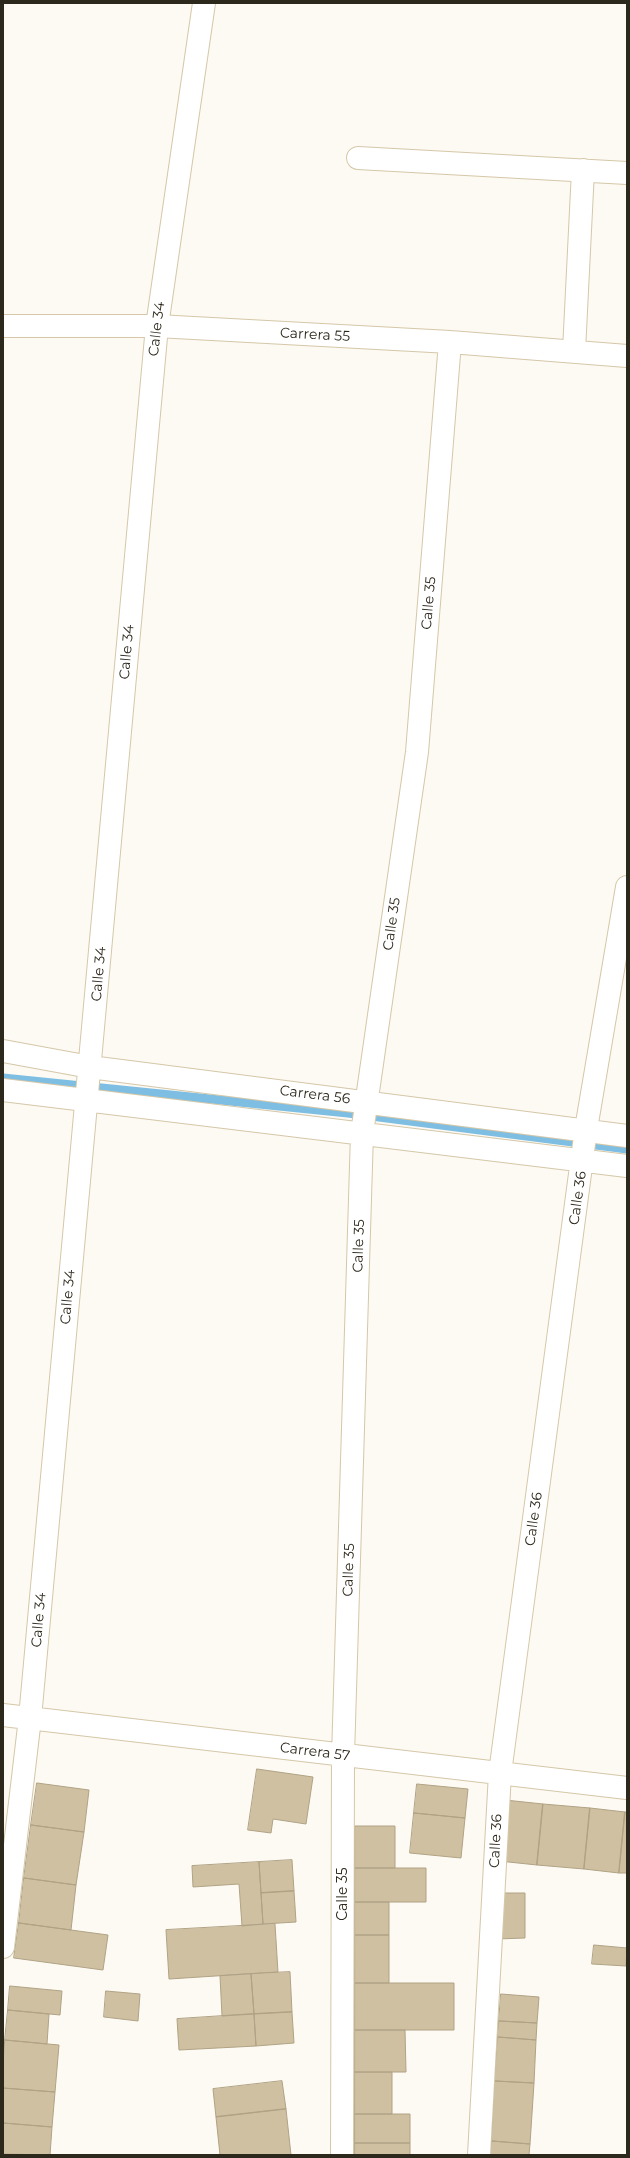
<!DOCTYPE html>
<html>
<head>
<meta charset="utf-8">
<style>
  body { margin:0 }
  #map { position:relative; width:630px; height:2158px; overflow:hidden; background:#fdfaf3; font-family:Montserrat,sans-serif }
  canvas { display:block }
  .frame { position:absolute; inset:0; border:4px solid #2d281c; pointer-events:none }
</style>
</head>
<body>
<div id="map">
<canvas width="630" height="2158"></canvas>
<div class="frame"></div>
</div>
<script>
const context = document.querySelector('canvas').getContext('2d');
context.lineJoin = 'round';
function trace(path, color, width, dash) { context.strokeStyle = color; context.lineWidth = width; context.lineCap = dash ? 'butt' : 'round'; context.setLineDash(dash || []); context.stroke(path); }
function paint(path, color) { context.fillStyle = color; context.fill(path, 'evenodd'); }
function drawText(font, color, halo, rows, align = 'center') {
  context.font = font + ' Montserrat,sans-serif'; context.lineWidth = 3.5; context.setLineDash([]); context.textBaseline = 'middle'; context.strokeStyle = halo; context.fillStyle = color; for (const [text, x, y, turn = 0] of rows) {
    context.save(); context.translate(x, y); context.rotate((+turn || 0) * Math.PI / 180); context.textAlign = isNaN(turn) ? turn : align; if (halo) context.strokeText(text, 0, 0); context.fillText(text, 0, 0); context.restore();
  }
}
trace(new Path2D(`
  M3,1078L348,1113L627,1149`), '#7ebee2', 9);
const building = new Path2D(`
  M257,1769L313,1777L306,1824L273,1819L271,1833L248,1830Z
  M37,1783L89,1790L84,1832L31,1825Z
  M417,1784L468,1789L465,1818L414,1813Z
  M505,1800L543,1804L537,1865L499,1861Z
  M543,1804L590,1808L584,1869L537,1865Z
  M590,1808L625,1812L619,1873L584,1869Z
  M625,1812H627V1873H619Z
  M414,1813L465,1818L461,1858L410,1853Z
  M31,1825L84,1832L76,1885L24,1878Z
  M355,1826H395V1868H355Z
  M292,1860L294,1891L261,1893L259,1862Z
  M259,1862L263,1924L242,1926L239,1884L193,1887L192,1866Z
  M355,1868H426V1902H355Z
  M24,1878L76,1885L71,1930L19,1923Z
  M294,1891L296,1922L263,1924L261,1893Z
  M497,1893H525V1938L497,1939Z
  M355,1902H389V1935H355Z
  M19,1923L108,1935L103,1970L14,1958Z
  M275,1924L278,1972L169,1979L166,1930Z
  M355,1935H389V1983H355Z
  M594,1945L627,1948L626,1966L592,1964Z
  M290,1972L292,2012L254,2014L251,1974Z
  M251,1974L254,2014L222,2016L220,1976Z
  M355,1983H454V2030H355Z
  M10,1986L62,1991L60,2015L8,2010Z
  M106,1991L140,1994L138,2021L104,2017Z
  M501,1994L539,1997L537,2023L499,2021Z
  M8,2010L49,2014L47,2044L5,2040Z
  M292,2012L294,2043L256,2046L254,2014Z
  M254,2014L256,2046L179,2050L177,2019Z
  M499,2021L537,2023L536,2040L498,2037Z
  M355,2030H405L406,2072H355Z
  M498,2037L536,2040L534,2083L495,2081Z
  M5,2040L59,2045L55,2092L3,2088Z
  M355,2072H392V2114H355Z
  M282,2081L286,2109L216,2117L213,2089Z
  M495,2081L534,2083L530,2144L492,2141Z
  M3,2088L55,2092L52,2127L3,2123Z
  M286,2109L291,2155H220L216,2117Z
  M355,2114H410V2143H355Z
  M3,2123L52,2127L50,2155L3,2154Z
  M492,2141L530,2144L529,2155H491Z
  M355,2143H410V2155H355Z`);
paint(building, '#cfc0a1');
trace(building, '#b0a284', 1);
const minor = new Path2D(`
  M358,158L627,173
  M3,326H157L450,342L627,356
  M574,351L583,170
  M3,1051L90,1067L627,1136
  M3,1090L627,1166
  M3,1715L627,1788
  M3,1947L30,1718L157,326L204,3
  M342,2155L343,1756L362,1133L417,752L450,342
  M479,2155L500,1773L586,1129L627,887`);
trace(minor, '#d5c7a8', 24);
trace(minor, '#fff', 22);
drawText('14px', '#2d281c', '#fff', [
  ["Calle 34",157,329,-83],
  ["Carrera 55",315,335,3],
  ["Calle 35",429,603,-85],
  ["Calle 34",127,652,-85],
  ["Calle 35",392,924,-82],
  ["Calle 34",99,974,-85],
  ["Carrera 56",315,1095,7],
  ["Calle 36",578,1198,-82],
  ["Calle 35",359,1246,-88],
  ["Calle 34",68,1297,-85],
  ["Calle 36",534,1519,-82],
  ["Calle 35",349,1570,-88],
  ["Calle 34",39,1620,-85],
  ["Carrera 57",315,1752,7],
  ["Calle 36",496,1841,-87],
  ["Calle 35",343,1894,-90]
]);
</script>
</body>
</html>
